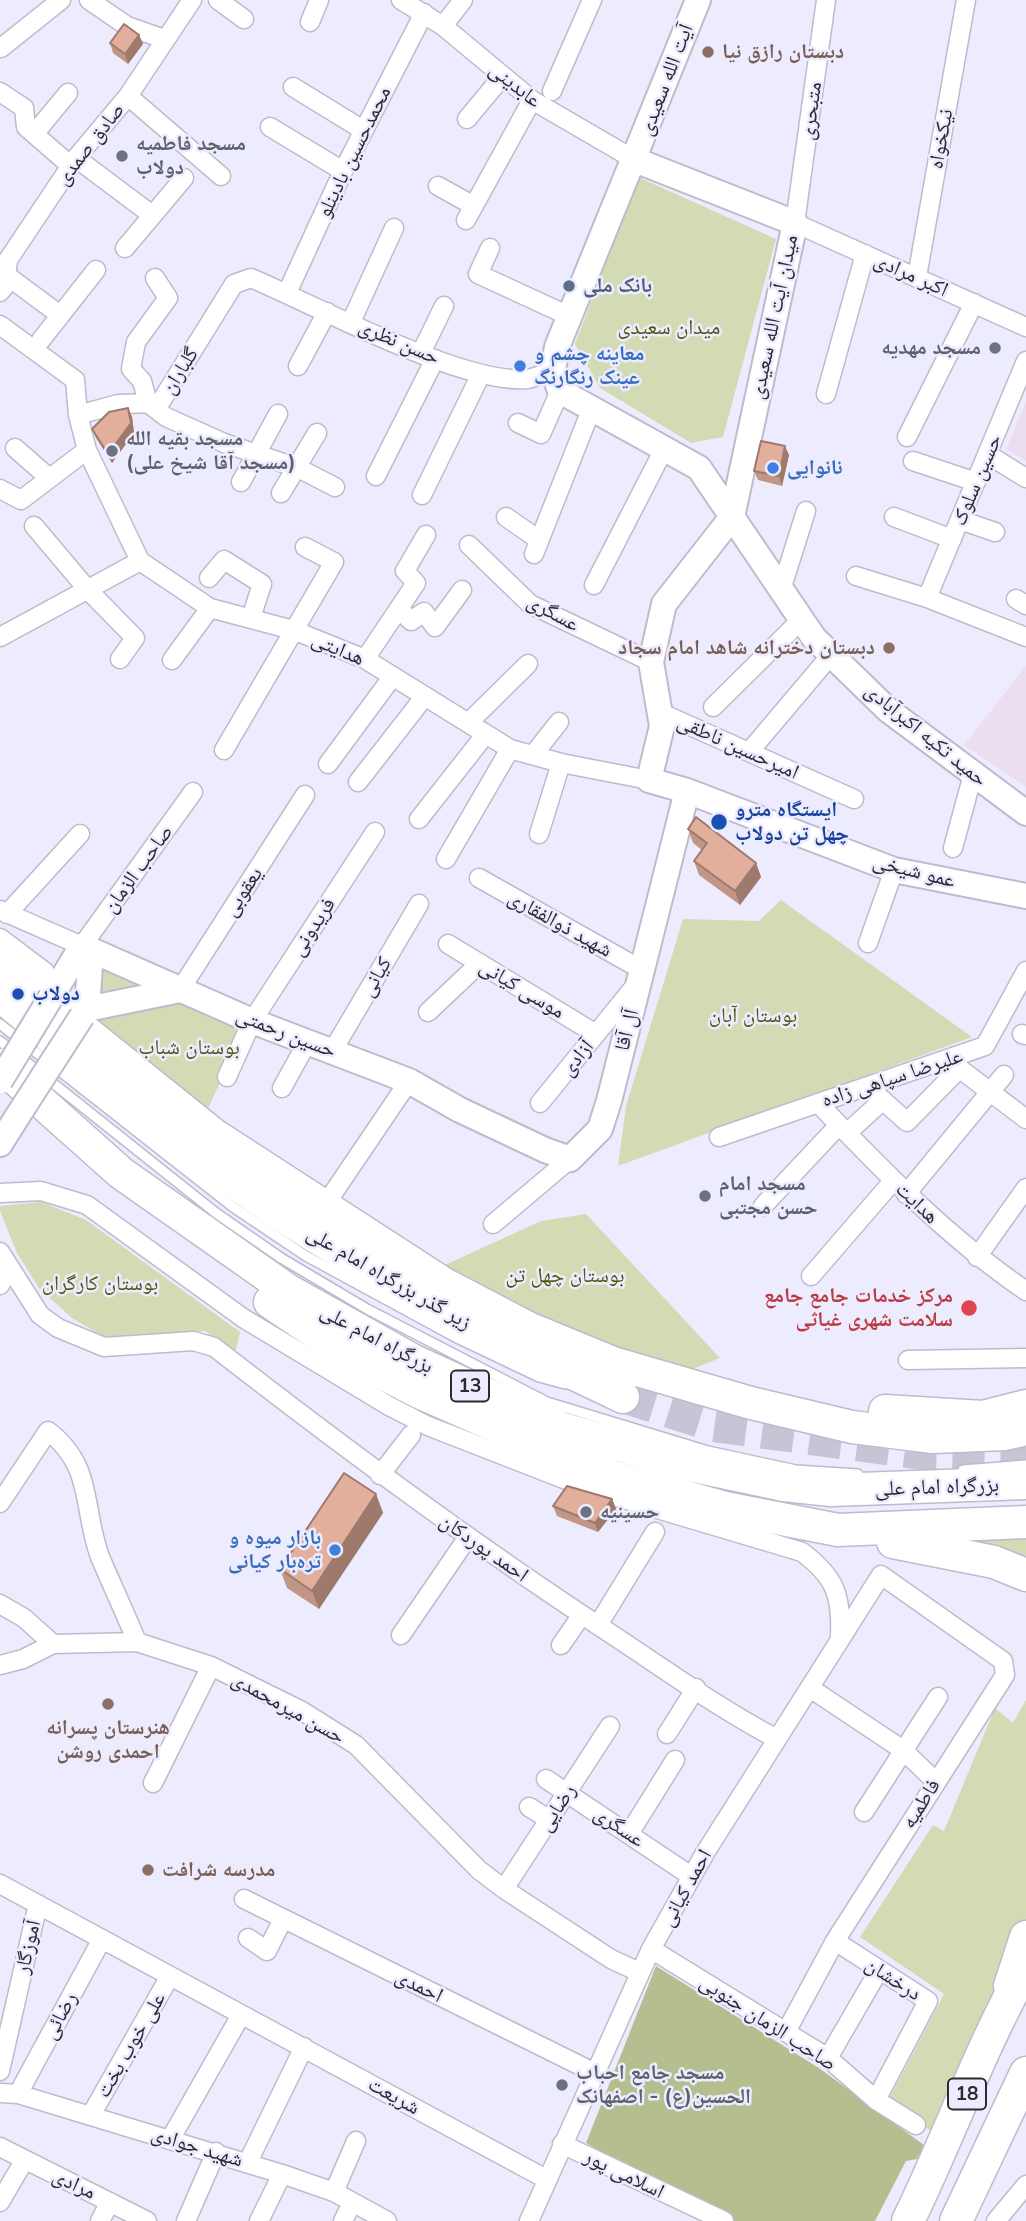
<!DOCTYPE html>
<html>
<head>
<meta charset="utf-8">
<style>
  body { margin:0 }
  canvas { display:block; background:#edebfe }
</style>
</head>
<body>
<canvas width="1026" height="2221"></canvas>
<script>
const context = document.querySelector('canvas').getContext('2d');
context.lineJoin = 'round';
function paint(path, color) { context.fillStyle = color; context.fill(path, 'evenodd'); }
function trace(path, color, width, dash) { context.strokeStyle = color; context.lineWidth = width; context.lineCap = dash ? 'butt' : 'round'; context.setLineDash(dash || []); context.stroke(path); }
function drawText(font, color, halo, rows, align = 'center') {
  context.font = font + ' Mulish,"Noto Naskh Arabic",sans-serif'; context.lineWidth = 5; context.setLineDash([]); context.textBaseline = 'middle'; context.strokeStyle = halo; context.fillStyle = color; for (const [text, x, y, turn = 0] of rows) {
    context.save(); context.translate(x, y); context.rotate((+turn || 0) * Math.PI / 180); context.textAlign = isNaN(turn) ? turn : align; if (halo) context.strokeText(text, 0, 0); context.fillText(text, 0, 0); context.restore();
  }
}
paint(new Path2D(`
  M1026,402V461L1006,449Z
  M1026,666V787L964,745Z`), '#ecdef1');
paint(new Path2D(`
  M638,177L776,239L723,437L691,443L600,388L575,344Z
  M781,900L972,1037L618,1166L626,1106L683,919L759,921Z
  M97,963L156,987L94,1004Z
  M176,998L247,1024L205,1115L89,1024L96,1019Z
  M41,1202L86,1220L240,1332L235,1354L205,1331L109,1340L72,1318L39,1288L17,1253L0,1211V1206Z
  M586,1214L720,1358L683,1373L445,1286V1265L541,1221Z
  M1026,1529V1564L904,1535Z
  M1026,1700V1923L995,1999L931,2131L887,2103L944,1994L860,1937L933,1825L944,1831L995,1708L1013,1723Z`), '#d3dbb5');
paint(new Path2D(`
  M656,1966L819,2068L924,2145L917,2159L906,2161L875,2221H732L674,2193L586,2143Z`), '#b5be8f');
trace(new Path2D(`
  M623,1397L713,1426L923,1454L1026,1457`), '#c6c4d5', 32, [32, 16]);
const lane = new Path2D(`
  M0,1024L233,1207L306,1256L457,1338L539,1377L565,1384
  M0,1041L216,1213L281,1258L367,1309L547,1402L708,1451L796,1470L858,1474
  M963,1470L1026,1465`);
const street = new Path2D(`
  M89,0L127,26L164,39
  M218,0L244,19
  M401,0L443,26L532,100L635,160
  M826,0L795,223L1026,327
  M310,22L319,0
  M443,26L463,0
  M1,48L61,0
  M293,87L363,130
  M552,91L592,0
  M0,92L24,108L26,127L71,166
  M128,96L221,176
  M467,119L502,77
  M270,127L343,171
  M34,134L68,93
  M76,158L152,215
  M438,186L474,206
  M466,220L532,100
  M125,248L184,178
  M490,248L478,274L569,316
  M6,275L60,315
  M917,277L966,0
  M155,278L168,298L136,342L131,369L142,381L148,403L166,417L224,443L298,468L335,487
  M0,292L5,286L8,260L76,158L128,96L192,0
  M287,293L343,171L424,13
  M351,322L394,228
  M0,325L75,380L78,415L87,450L140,561L210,608L293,630L365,659L510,749L561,763L649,780
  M41,340L96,270
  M421,353L444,306
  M298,366L327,312
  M826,394L865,254
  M78,415L118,404L160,403L234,284L251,278C315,305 462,385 527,379C535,378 545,373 553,370
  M518,423L541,434L560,391
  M907,437L974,303
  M15,448L48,477
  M987,454L1026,478
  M913,461L976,482
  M376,476L435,359
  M241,482L278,414
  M0,489L21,500L87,450
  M281,493L317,433
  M422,495L481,374
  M506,517L539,540
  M894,517L952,539
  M960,520L995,532
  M34,526L88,590L135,638L120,659
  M469,545L530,604L651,662
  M534,554L591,410
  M856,576L927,598L1026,637
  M209,578L224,560L262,584L251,618
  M594,585L664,449
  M781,590L806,511
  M927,598L1026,361
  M1016,599L1026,605
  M400,610L411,621L424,612L435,627L462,590
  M0,637L140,561
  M365,659L416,583L405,571L426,535
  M172,660L210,608
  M713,707L801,620
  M659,712L854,799
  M468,723L528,664
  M224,750L334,562L305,547
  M749,752L831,655
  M533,755L559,722
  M328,764L393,676
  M358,782L425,696
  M419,819L485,735
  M539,834L561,763
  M953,848L973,774
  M446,859L510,749
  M479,878L642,970
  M0,910L82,946L193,792
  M7,914L80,834
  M0,938L45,972L54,992
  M868,943L894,870
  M448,944L596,1034
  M180,990L305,795
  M428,1012L480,963
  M1022,1034L1026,1035
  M333,1050L419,904
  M951,1062L1026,1119
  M227,1077L252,1021L375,832
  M868,1087L907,1122L960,1068
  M282,1088L308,1041
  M540,1103L635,986
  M818,1103C883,1171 947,1237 1026,1291
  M847,1133L883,1100
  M719,1137L985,1046L1026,971
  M0,1193L41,1191L87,1205L243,1318L389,1406L428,1426L587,1488L802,1552C835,1577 842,1595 840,1636
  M906,1194L1004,1075
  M325,1205L409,1081
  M763,1206L839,1125
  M493,1224L570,1159
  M0,1252L40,1315L58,1328L104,1347L193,1341L214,1347C340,1445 468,1540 602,1628C659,1665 716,1707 777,1739
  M977,1257L1026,1188
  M811,1276L893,1181
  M0,1285L9,1269
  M908,1360L1026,1358
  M380,1475L411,1435
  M0,1503L48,1431C94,1466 82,1508 100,1557C112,1585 125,1613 137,1642
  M0,1604L24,1618L53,1644L137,1642L211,1666L302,1711L356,1745L479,1870L504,1889L611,1959L639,1972
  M598,1625L655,1532
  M401,1635L468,1537
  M561,1645L581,1616
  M0,1665L23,1659L53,1644
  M810,1688L903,1750L935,1781
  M667,1734L696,1688
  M546,1779L691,1876
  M153,1783L211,1666
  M529,1807L550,1820
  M864,1812L938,1697
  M629,1834L675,1760
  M0,1884L546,2179
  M504,1889L610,1726
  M244,1899L595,2073
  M248,1938L267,1951L283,1919
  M835,1941L928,2001L876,2100
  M651,1949L828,2058L876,2100L916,2125
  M828,2058L879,1970
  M0,2071L38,1904
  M0,2093L18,2094L282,2174L334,2192L387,2221
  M18,2094L102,1939
  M91,2115L170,1976
  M171,2138L241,2015
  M562,2144L724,2221
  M0,2147L147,2221
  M248,2162L304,2047
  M334,2192L356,2141
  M0,2202L24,2161
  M100,2221L110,2202
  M186,2221L216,2152
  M259,2221L282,2174
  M343,2221L352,2203
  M529,2221L651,1949L705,1853L881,1575L1003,1661L1005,1675L835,1941L786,2032
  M996,2221L1026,2185`);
const secondary = new Path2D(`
  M698,0L557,347L553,370L560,391L699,468L814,638L888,710L1026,813
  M635,160L795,223L732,517L664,604L651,662L662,726L649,780L687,791L894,870L1026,896
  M51,997L82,946L252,1021L409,1081L460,1110L545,1150L570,1159L600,1129L609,1101L687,791
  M87,1009L180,990
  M82,1016L87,1009L91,951
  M0,1144L17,1117`);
const highway = new Path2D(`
  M0,963L214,1135L444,1284L528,1328L613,1363L751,1403L852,1427L933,1437L1005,1434L1026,1429
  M0,995C99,1078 198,1163 308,1232C410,1296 515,1346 623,1397
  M0,1065L121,1173L289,1291L414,1361L563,1429L690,1465L784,1485L831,1490L1026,1483
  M270,1302L353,1358L419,1392L610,1476L725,1508L838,1530L1026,1522
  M885,1411L983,1417L1026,1406
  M893,1542L994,1562L1026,1575
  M1010,1986L1026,1937
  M908,2221C949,2137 980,2048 1026,1967
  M956,2221L1026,2073`);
trace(lane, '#bdbbcd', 12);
trace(street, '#bdbbcd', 21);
trace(secondary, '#bdbbcd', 28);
trace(highway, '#bdbbcd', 35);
trace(lane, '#fff', 9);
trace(street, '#fff', 18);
trace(secondary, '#fff', 24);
trace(highway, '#fff', 32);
const secondaryBridge = new Path2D(`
  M0,1081L51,997
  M17,1117L82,1016`);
trace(secondaryBridge, '#bdbbcd', 28, []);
trace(secondaryBridge, '#fff', 24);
paint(new Path2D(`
  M139,35L143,44L128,64L113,53L110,43Z
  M128,408L132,417L134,433L112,463L96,438L92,429Z
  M789,455L782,486L758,480L754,471Z
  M688,829L756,863L761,877L740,905L699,875L694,861L702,850L693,843Z
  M376,1494L383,1513L319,1609L287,1588L280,1569Z
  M612,1499L616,1509L598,1532L557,1516L553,1506Z`), '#c29686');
paint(new Path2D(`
  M139,35L143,44L128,64L125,54Z
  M128,408L132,417L134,433L112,463L108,454Z
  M785,446L789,455L782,486L779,476Z
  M756,863L761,877L740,905L735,891Z
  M376,1494L383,1513L319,1609L312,1591Z
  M612,1499L616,1509L598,1532L595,1523Z`), '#9e7a6d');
const building = new Path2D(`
  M124,24L139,35L125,54L110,43Z
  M128,408L131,423L108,454L92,429L109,412Z
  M761,441L785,446L779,476L754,471Z
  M696,817L756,863L735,891L694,861L707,843L688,829Z
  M344,1473L376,1494L312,1591L280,1569Z
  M567,1486L612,1499L595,1523L553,1506Z`);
paint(building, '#e1af9c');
trace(building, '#9e7a6d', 2);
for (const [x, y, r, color] of [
  [708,52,7,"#8d6e63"],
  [122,156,7,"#6b7280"],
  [569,286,7,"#5c6f8a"],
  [995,348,7,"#6b7280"],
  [520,366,7,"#3f7fe0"],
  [112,451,7,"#6b7280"],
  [773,468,7,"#3f7fe0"],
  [889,648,7,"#8d6e63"],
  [719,822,9,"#1a4fb4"],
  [18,994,7,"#1a4fb4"],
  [705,1196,7,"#6b7280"],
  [969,1308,9,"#e0444e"],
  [586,1512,7,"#6b7280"],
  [335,1550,7,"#3f7fe0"],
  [108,1704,7,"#8d6e63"],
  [148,1870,7,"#8d6e63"],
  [562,2085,7,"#6b7280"]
]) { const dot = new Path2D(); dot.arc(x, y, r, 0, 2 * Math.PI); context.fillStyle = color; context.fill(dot); trace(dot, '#edebfe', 2.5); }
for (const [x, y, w] of [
  [470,1386,38],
  [967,2094,38]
]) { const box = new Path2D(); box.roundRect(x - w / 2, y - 15.5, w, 31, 5); context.fillStyle = '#edebfe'; context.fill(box); trace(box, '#2a2a31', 2); }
drawText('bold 19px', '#2a2a31', null, [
  ["13",470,1386],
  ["18",967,2094]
]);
drawText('bold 21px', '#785e54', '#edebfe', [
  ["دبستان رازق نیا",722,52],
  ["دبستان دخترانه شاهد امام سجاد",875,648,"right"],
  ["هنرستان پسرانه",108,1728,"center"],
  ["احمدی روشن",108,1752,"center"],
  ["مدرسه شرافت",162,1870]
], 'left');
drawText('21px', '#2a2a31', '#edebfe', [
  ["آیت الله سعیدی",666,80,-69],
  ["عابدینی",515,85,38],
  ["متبحری",811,111,-82],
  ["نیکخواه",941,139,-80],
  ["صادق صمدی",90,144,-52],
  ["محمدحسین بادینلو",354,152,-64],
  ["اکبر مرادی",911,275,24],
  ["میدان آیت الله سعیدی",774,317,-78],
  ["حسن نظری",399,342,23],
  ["گلباران",180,371,-58],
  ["حسین سلوک",977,480,-67],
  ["عسگری",553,613,28],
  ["هدایتی",338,649,23],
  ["حمید تکیه اکبرآبادی",926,735,39],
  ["امیرحسین ناطقی",738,747,24],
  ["صاحب الزمان",138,869,-54],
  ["عمو شیخی",914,871,14],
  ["یعقوبی",243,892,-57],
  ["شهید ذوالفقاری",560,924,29],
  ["فریدونی",313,927,-57],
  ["کیانی",376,977,-60],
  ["موسی کیانی",522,989,31],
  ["آل آقا",627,1030,-76],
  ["حسین رحمتی",286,1033,21],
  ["آزادی",577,1058,-51],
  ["علیرضا سپاهی زاده",892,1078,-18],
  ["هدایت",917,1203,43],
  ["زیر گذر بزرگراه امام علی",389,1278,30],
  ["بزرگراه امام علی",377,1339,28],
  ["بزرگراه امام علی",937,1487,-2],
  ["احمد پوردکان",484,1548,35],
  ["حسن میرمحمدی",288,1708,29],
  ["فاطمیه",921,1804,-58],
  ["رضایی",557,1808,-57],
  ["عسگری",619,1827,34],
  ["احمد کیانی",686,1888,-61],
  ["آموزگار",28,1947,-77],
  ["درخشان",893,1979,33],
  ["احمدی",419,1986,26],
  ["رضائی",60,2016,-62],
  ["صاحب الزمان جنوبی",768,2023,33],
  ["علی خوب بخت",131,2045,-60],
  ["شریعت",394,2096,29],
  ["شهید جوادی",197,2147,17],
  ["اسلامی پور",624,2174,26],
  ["مرادی",74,2184,25]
]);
drawText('bold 21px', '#5b616d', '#edebfe', [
  ["مسجد فاطمیه",136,144],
  ["دولاب",136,168],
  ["مسجد مهدیه",981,348,"right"],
  ["مسجد بقیه الله",126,439],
  ["(مسجد آقا شیخ علی)",126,463],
  ["مسجد امام",719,1184],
  ["حسن مجتبی",719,1208],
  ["حسینیه",600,1512],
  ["مسجد جامع احباب",576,2073],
  ["الحسین(ع) - اصفهانک",576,2097]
], 'left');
drawText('bold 21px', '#4e5e75', '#edebfe', [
  ["بانک ملی",583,286]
], 'left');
drawText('21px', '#4c5608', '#edebfe', [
  ["میدان سعیدی",669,328],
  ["بوستان آبان",753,1016],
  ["بوستان شباب",189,1048],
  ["بوستان چهل تن",565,1276],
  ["بوستان کارگران",100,1284]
]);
drawText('bold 21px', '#366cbe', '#edebfe', [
  ["معاینه چشم و",534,354],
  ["عینک رنگارنگ",534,378],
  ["نانوایی",787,468],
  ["بازار میوه و",321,1538,"right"],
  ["تره‌بار کیانی",321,1562,"right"]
], 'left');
drawText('bold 21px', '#164399', '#edebfe', [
  ["ایستگاه مترو",735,810],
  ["چهل تن دولاب",735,834],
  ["دولاب",32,994]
], 'left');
drawText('bold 21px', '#be3a42', '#edebfe', [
  ["مرکز خدمات جامع جامع",953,1296],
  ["سلامت شهری غیاثی",953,1320]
], 'right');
</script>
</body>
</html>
